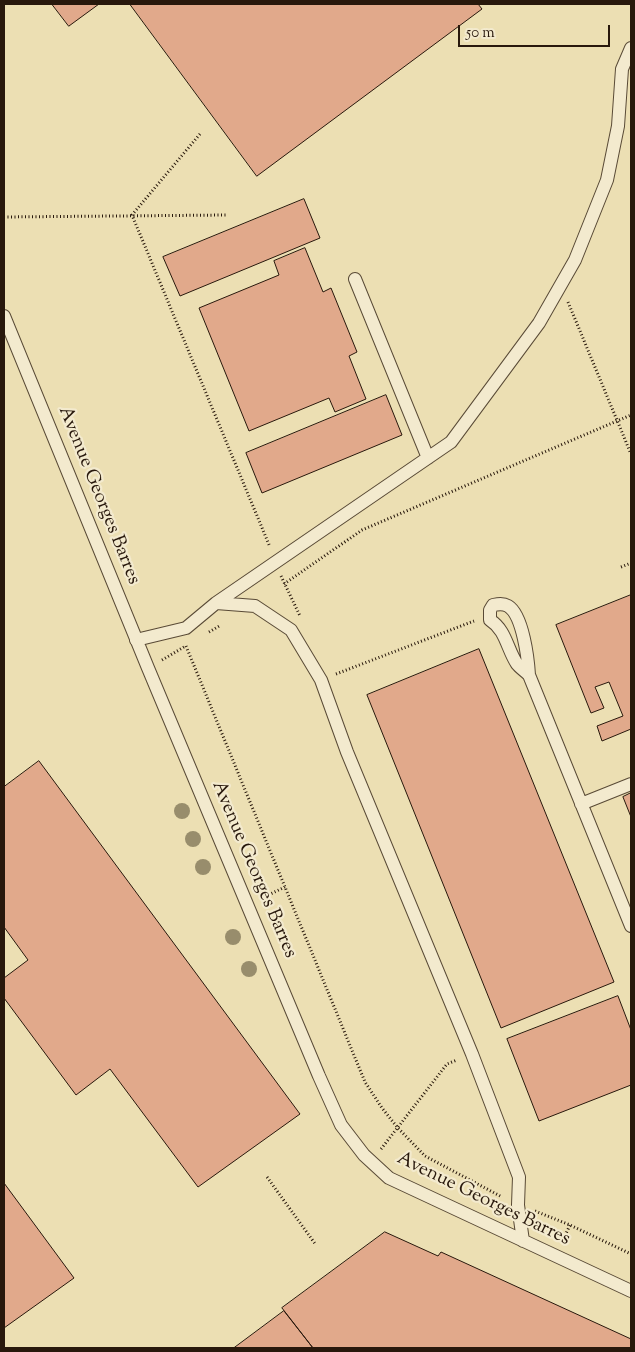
<!DOCTYPE html>
<html>
<head>
<meta charset="utf-8">
<style>
  body { margin:0 }
  #map { position:relative; width:635px; height:1352px; overflow:hidden; background:#ecdfb3; font-family:"Sorts Mill Goudy",serif }
  canvas { display:block }
  .frame { position:absolute; inset:0; border:5px solid #28180c; pointer-events:none }
  .scale { position:absolute; left:458px; top:25px; width:152px; height:22px; box-sizing:border-box; border:2px solid #28180c; border-top:0; padding-left:6px; font-size:15px; line-height:18px; white-space:nowrap; color:#28180c; -webkit-text-stroke:4px #f3eace; paint-order:stroke }
</style>
</head>
<body>
<div id="map">
<canvas width="635" height="1352"></canvas>
<div class="frame"></div>
<div class="scale">50 m</div>
</div>
<script>
const context = document.querySelector('canvas').getContext('2d');
context.lineJoin = 'round';
function paint(path, color) { context.fillStyle = color; context.fill(path, 'evenodd'); }
function trace(path, color, width, dash) { context.strokeStyle = color; context.lineWidth = width; context.lineCap = dash ? 'butt' : 'round'; context.setLineDash(dash || []); context.stroke(path); }
function drawText(font, color, halo, rows, align = 'center') {
  context.font = font + ' "Sorts Mill Goudy",serif'; context.lineWidth = 4.5; context.setLineDash([]); context.textBaseline = 'middle'; context.strokeStyle = halo; context.fillStyle = color; for (const [text, x, y, turn = 0] of rows) {
    context.save(); context.translate(x, y); context.rotate((+turn || 0) * Math.PI / 180); context.textAlign = isNaN(turn) ? turn : align; if (halo) context.strokeText(text, 0, 0); context.fillText(text, 0, 0); context.restore();
  }
}
const building = new Path2D(`
  M52,4H99L69,26Z
  M130,4H478L482,9L257,176Z
  M304,199L320,238L180,296L163,257Z
  M305,248L323,292L331,288L357,352L349,356L366,399L335,412L329,398L249,431L199,308L279,275L274,261Z
  M386,395L402,435L262,493L246,453Z
  M631,595V729L602,741L597,726L623,716L609,682L595,687L604,708L591,713L556,625Z
  M479,649L614,982L501,1028L367,695Z
  M39,761L300,1114L198,1187L110,1069L76,1095L4,998V978L28,960L4,927V787Z
  M631,793V817L623,797Z
  M618,996L631,1030V1085L539,1121L507,1039Z
  M4,1183L74,1278L4,1328Z
  M385,1232L438,1256L441,1252L631,1339V1348H313L282,1308Z
  M284,1311L313,1348H234Z`);
paint(building, '#e1a98b');
trace(building, '#28180c', 1);
const service = new Path2D(`
  M355,279L428,458
  M4,316L148,668L319,1076L341,1125L364,1155L389,1178L631,1291
  M216,603L255,606L291,630L321,680L347,752L472,1054L519,1177L518,1205L523,1241
  M136,640L186,628L216,603L451,442L539,323L575,260L607,180L618,126L622,69L631,48
  M529,675C525,671 520,668 517,664C507,649 506,630 490,620V610L493,605C498,604 503,603 508,606C523,615 528,659 529,675L631,926
  M581,804L631,784`);
trace(service, '#594a36', 14);
trace(new Path2D(`
  M200,134L132,215L270,547
  M4,217L226,215
  M568,302L631,454
  M621,567L631,563
  M281,576L300,616
  M284,584L362,530L631,415
  M209,632L221,625
  M186,646L365,1082L382,1108L397,1127L425,1156L502,1197
  M162,660L184,647
  M336,674L474,621
  M262,898L285,887
  M381,1149L447,1064L457,1060
  M267,1177L316,1245
  M535,1211L570,1225L631,1254
  M562,1242L570,1225`), '#28180c', 3, [1, 2.5]);
trace(service, '#f3eace', 12);
context.fillStyle = '#988d6c';
for (const [x, y] of [
  [182,811],
  [193,839],
  [203,867],
  [233,937],
  [249,969]
]) { context.beginPath(); context.arc(x, y, 8, 0, 2 * Math.PI); context.fill(); }
drawText('19px', '#28180c', '#f3eace', [
  ["Avenue Georges Barres",98,496,68],
  ["Avenue Georges Barres",253,870,67],
  ["Avenue Georges Barres",483,1200,26]
]);
</script>
</body>
</html>
